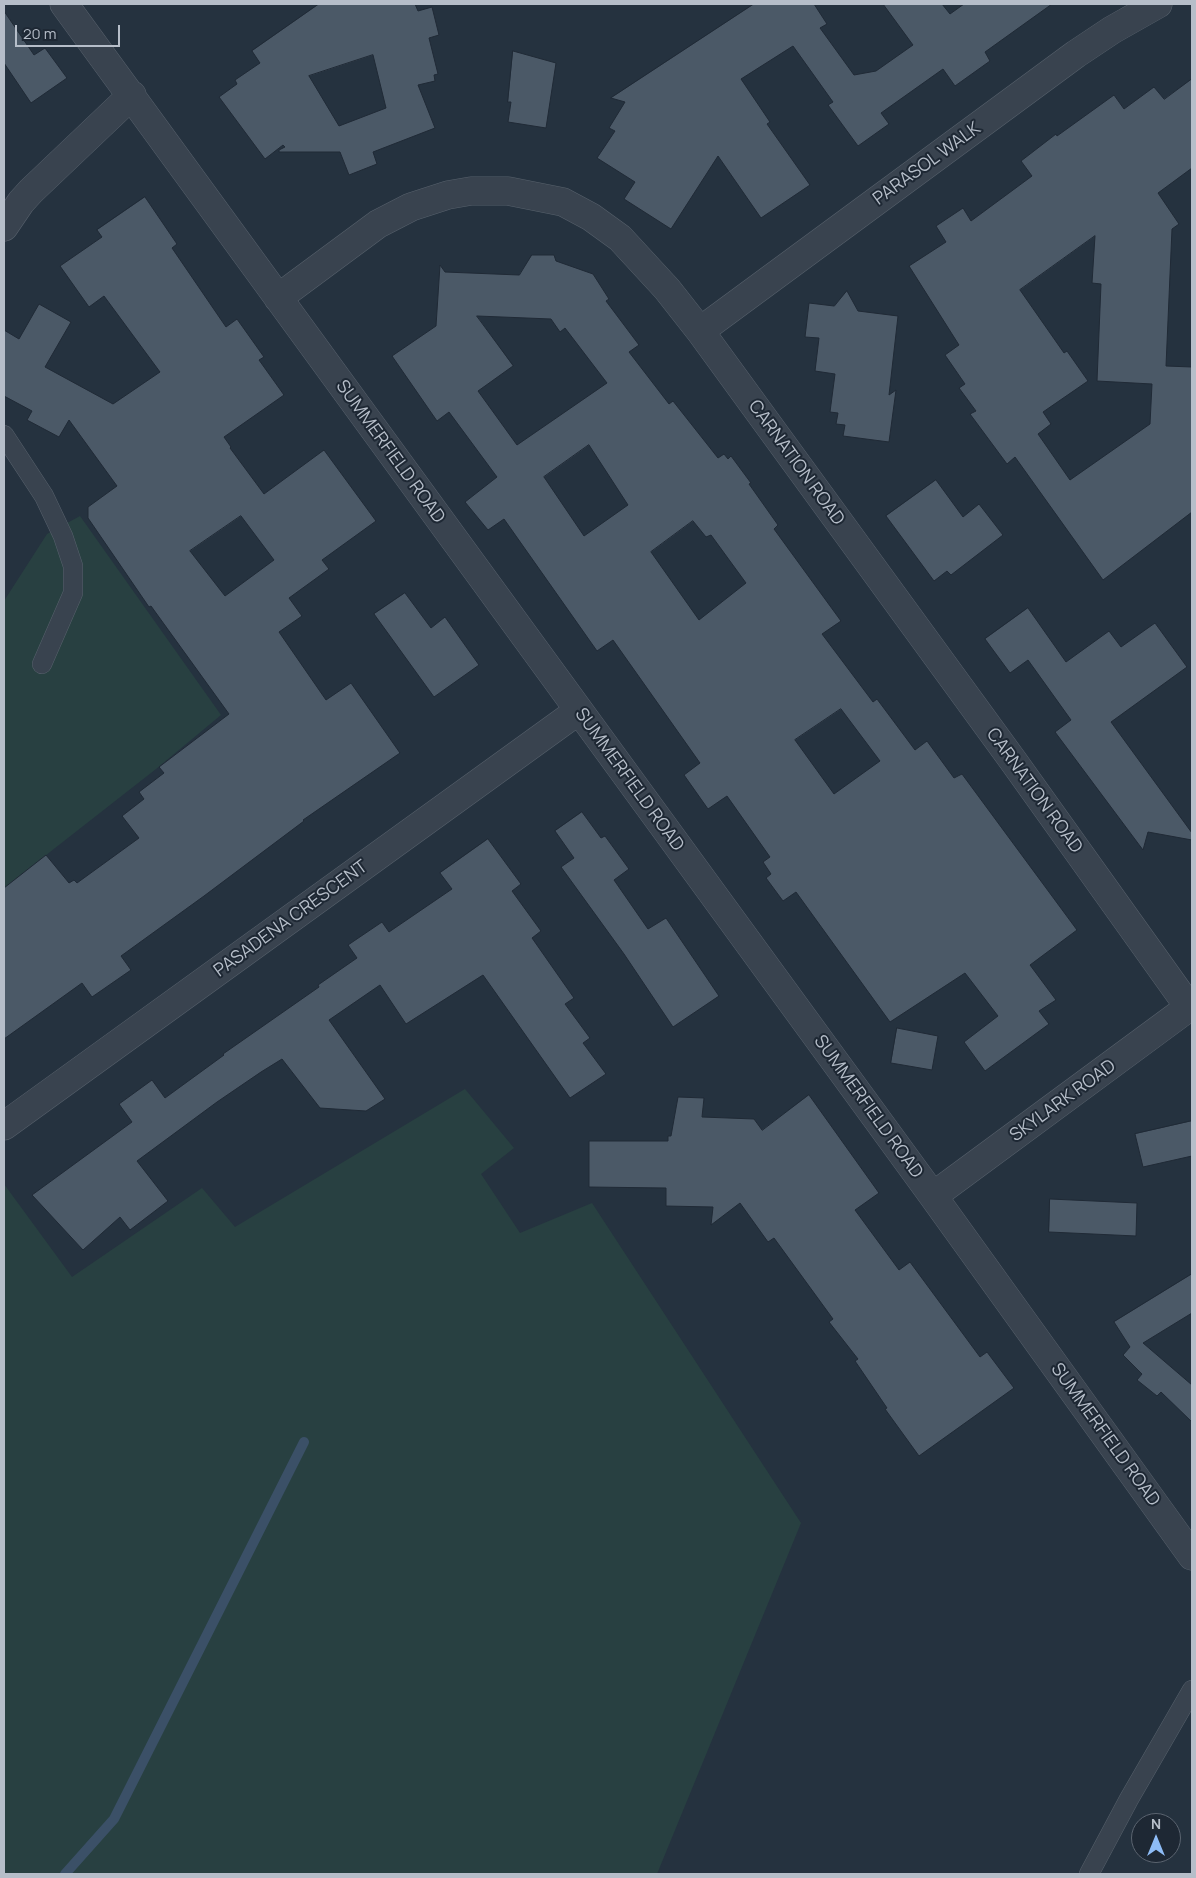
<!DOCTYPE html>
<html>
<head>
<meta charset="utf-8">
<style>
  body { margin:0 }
  #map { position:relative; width:1196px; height:1878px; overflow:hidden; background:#25323f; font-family:Manrope,sans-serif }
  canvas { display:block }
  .frame { position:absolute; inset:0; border:5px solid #b6bec9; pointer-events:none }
  .north { position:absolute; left:1131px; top:1813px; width:50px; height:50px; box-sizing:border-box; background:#1e2834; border:1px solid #5b6470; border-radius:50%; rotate:0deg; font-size:14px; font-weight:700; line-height:20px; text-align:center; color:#b6bec9 }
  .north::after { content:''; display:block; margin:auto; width:18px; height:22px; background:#8ebcf6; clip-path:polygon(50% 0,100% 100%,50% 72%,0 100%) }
  .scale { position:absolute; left:15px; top:25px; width:105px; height:22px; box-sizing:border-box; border:2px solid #b6bec9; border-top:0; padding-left:6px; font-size:15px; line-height:18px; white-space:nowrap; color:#b6bec9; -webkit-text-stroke:4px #1e2834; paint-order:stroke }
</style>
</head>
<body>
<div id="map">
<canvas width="1196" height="1878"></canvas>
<div class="frame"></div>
<div class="north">N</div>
<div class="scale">20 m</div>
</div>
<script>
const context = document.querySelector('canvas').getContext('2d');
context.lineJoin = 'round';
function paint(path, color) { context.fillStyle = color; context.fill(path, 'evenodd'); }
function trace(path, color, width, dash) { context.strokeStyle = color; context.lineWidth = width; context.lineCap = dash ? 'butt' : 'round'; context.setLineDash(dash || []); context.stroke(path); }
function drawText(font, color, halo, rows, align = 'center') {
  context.font = font + ' Manrope,sans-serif'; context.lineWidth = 4; context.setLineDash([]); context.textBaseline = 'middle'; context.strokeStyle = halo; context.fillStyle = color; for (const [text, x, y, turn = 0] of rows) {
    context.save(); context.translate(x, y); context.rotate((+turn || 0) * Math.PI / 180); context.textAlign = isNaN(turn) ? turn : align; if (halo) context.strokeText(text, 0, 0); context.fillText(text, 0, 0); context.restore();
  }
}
paint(new Path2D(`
  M80,516L221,715L156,769L4,888V601L47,534Z
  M465,1089L514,1148L481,1174L520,1233L592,1203L801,1523L657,1874H4V1184L72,1277L202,1188L235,1227Z`), '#284041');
trace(new Path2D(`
  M65,1874L114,1819L304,1442`), '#3b5067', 10);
const building = new Path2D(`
  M319,4H415L418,11L432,7L439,35L429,38L438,74L434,75L435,81L418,85L435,128L373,152L377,164L349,175L340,152H279V150L285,147L283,145L265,159L219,97L237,84L235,80L260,63L252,51ZM373,55L386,108L339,126L309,76Z
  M754,4H814L827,24L820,28L854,75L876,71L913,45L883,4H942L950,14L964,4H1052L985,52L990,61L955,86L943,69L881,113L889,124L858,146L828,105L833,102L793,46L741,79L770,122L767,124L810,185L761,218L718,156L671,229L624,199L635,182L597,158L615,131L609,128L625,102L611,98Z
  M4,11L34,55L45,48L67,78L31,103L4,63Z
  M513,51L556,63L546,128L508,122L511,102H508Z
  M1192,79V168L1158,193L1179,224L1172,229L1166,366L1192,367V512L1103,580L1015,457L1007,464L970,414L976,411L959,388L965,384L945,355L959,345L909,266L946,242L936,226L963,208L971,221L1032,176L1021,161L1056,134L1057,136L1114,95L1124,109L1154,87L1164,99ZM1095,236L1092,283L1101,284L1097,381L1152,384L1150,424L1070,480L1038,434L1051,424L1043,412L1088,381L1067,351L1064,353L1020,290Z
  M145,197L177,244L172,248L226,327L237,319L264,357L259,360L284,395L224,437L231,447L230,448L264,494L324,450L376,521L322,560L329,569L289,598L302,616L279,632L326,700L351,683L400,753L303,820L304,821L204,896L121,956L131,970L92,997L82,983L4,1039V888L46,855L69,883L74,880L77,883L139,838L122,816L144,799L139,792L164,773L159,767L229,714L151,606L149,607L88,518V507L117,486L69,420L59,437L27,420L32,411L4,396V330L19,339L39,304L71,322L45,367L113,404L160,372L104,296L89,307L60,266L102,237L97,230ZM241,516L274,560L225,596L190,551Z
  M532,255H554L556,261L593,274L609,299L606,301L639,345L629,352L669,404L673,401L718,458L724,454L728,459L731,456L751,483L749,484L778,525L774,529L841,621L822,634L873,702L877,699L915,750L927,741L954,778L962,774L1077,930L1030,965L1056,1000L1039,1011L1049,1024L985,1071L964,1042L998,1016L965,973L890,1022L796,892L783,901L766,878L771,874L763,862L770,857L727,796L708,809L684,775L700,763L613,640L597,651L504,519L488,530L465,502L497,477L449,412L437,421L392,356L436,326L440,265L445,272L519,275ZM477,316L551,319L560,332L565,328L607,383L517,445L478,391L513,366ZM589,445L628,505L584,536L544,477ZM693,521L706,537L711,535L746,583L699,620L651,552ZM841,709L880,761L834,794L795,740Z
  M847,291L858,311L898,316L889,395L896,390L889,442L843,436L845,425L836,424L838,413L830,412L835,374L815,371L819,338L805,337L809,303L834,306Z
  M936,480L963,517L979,504L1003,535L951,575L947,571L934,581L886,516Z
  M405,593L431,628L445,617L479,665L434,697L374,614Z
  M1028,608L1066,662L1109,631L1121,647L1155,623L1187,667L1111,722L1192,833V840L1148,832L1143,850L1055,732L1071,720L1028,660L1010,673L985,639Z
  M582,812L601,838L605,836L629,869L614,880L648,929L666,918L719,996L673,1027L624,954L561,867L574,858L555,831Z
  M488,839L521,884L512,891L541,931L532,938L574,998L565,1004L590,1038L583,1043L606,1074L570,1098L483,975L406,1024L380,985L329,1020L385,1099L366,1111L320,1108L282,1059L261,1072L217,1102L137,1161L168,1201L130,1230L120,1217L83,1250L32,1195L132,1122L119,1104L152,1080L165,1098L224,1055L223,1054L319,987L318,985L357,958L348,945L382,922L389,932L452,889L440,873Z
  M897,1028L938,1036L932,1070L891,1063Z
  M809,1095L879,1193L855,1210L899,1270L910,1262L980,1357L987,1352L1014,1388L919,1456L885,1409L887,1408L855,1361L858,1359L829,1322L833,1319L774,1238L768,1242L740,1203L711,1225L713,1207L666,1206V1188L589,1187V1141H668V1136H671L678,1097L704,1098L702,1117L754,1119L762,1130Z
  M1192,1121V1156L1143,1167L1135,1134Z
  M1050,1199L1137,1203L1136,1236L1049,1232Z
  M1192,1274V1313L1143,1343L1192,1385V1422L1161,1392L1157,1396L1137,1380L1142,1374L1123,1355L1130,1347L1114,1322Z`);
paint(building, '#4b5967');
trace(building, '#202a36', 1);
const lane = new Path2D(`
  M4,435L44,496L63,536L73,566V593L42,664
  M1089,1874L1129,1799L1192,1690`);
const street = new Path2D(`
  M64,4L933,1196L1192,1556
  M4,227L21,202L31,191L132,95
  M278,298L378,224L411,207L448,195L471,191H508L563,202L591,217L620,238L667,289L700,331L1014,762L1189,1007
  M700,331L1076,54L1112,30L1158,4
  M4,1126L578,711
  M933,1196L1192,1005`);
trace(lane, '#57616c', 20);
trace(street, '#57616c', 29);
trace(lane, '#39434f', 19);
trace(street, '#39434f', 28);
drawText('18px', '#b6bec9', '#1e2834', [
  ["PARASOL WALK",927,164,-36],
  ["SUMMERFIELD ROAD",390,452,54],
  ["CARNATION ROAD",796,463,54],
  ["SUMMERFIELD ROAD",629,780,54],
  ["CARNATION ROAD",1034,791,54],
  ["PASADENA CRESCENT",291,919,-36],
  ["SKYLARK ROAD",1063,1101,-36],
  ["SUMMERFIELD ROAD",868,1107,54],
  ["SUMMERFIELD ROAD",1105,1435,54]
]);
</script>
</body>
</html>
